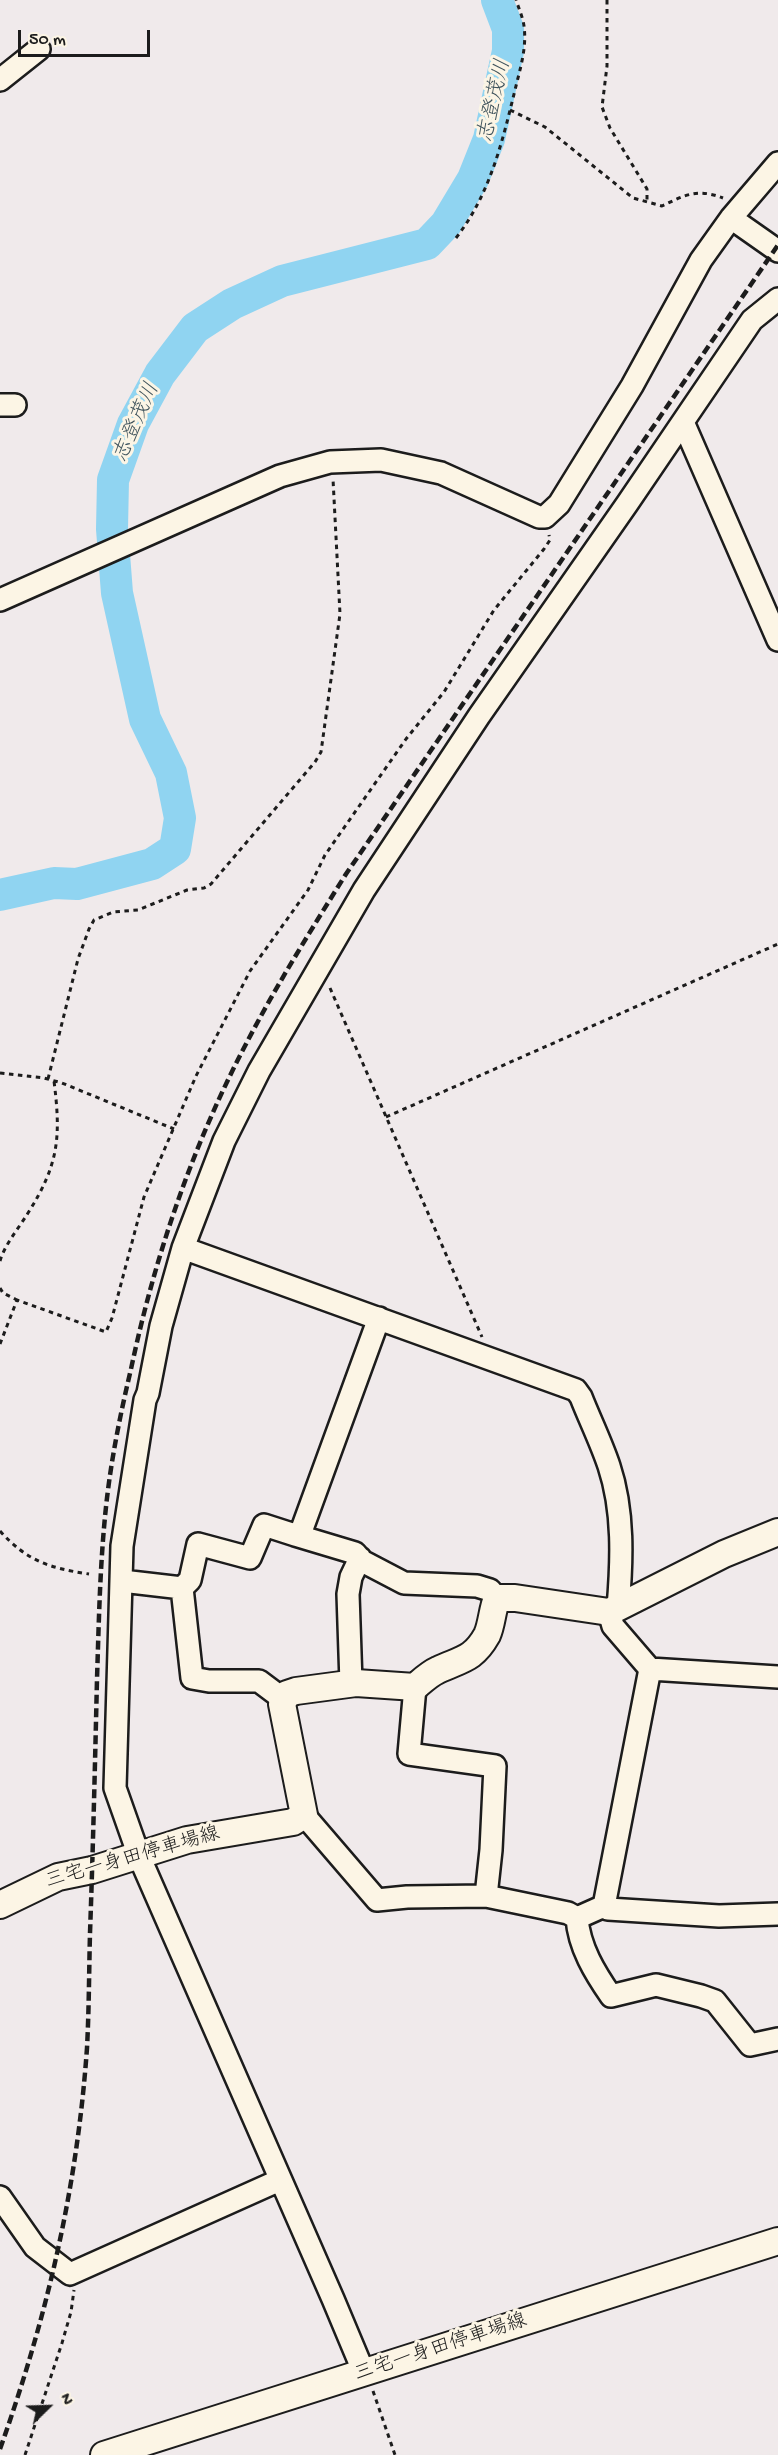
<!DOCTYPE html>
<html>
<head>
<meta charset="utf-8">
<style>
  body { margin:0 }
  #map { position:relative; width:778px; height:2455px; overflow:hidden; background:#f0eaeb; font-family:"Gochi Hand",sans-serif }
  canvas { display:block }
  .north { position:absolute; left:18px; top:2377px; width:60px; height:60px; -webkit-text-stroke:4px #fcf5e5; paint-order:stroke; rotate:67deg; font-size:16px; font-weight:700; line-height:24px; text-align:center; color:#1c1c1c }
  .north::after { content:''; display:block; margin:auto; width:21px; height:27px; background:#1c1c1c; clip-path:polygon(50% 0,100% 100%,50% 72%,0 100%) }
  .scale { position:absolute; left:18px; top:30px; width:132px; height:27px; box-sizing:border-box; border:3px solid #1c1c1c; border-top:0; padding-left:8px; font-size:18px; line-height:21px; white-space:nowrap; color:#1c1c1c; -webkit-text-stroke:4px #fcf5e5; paint-order:stroke }
</style>
</head>
<body>
<div id="map">
<canvas width="778" height="2455"></canvas>
<div class="north">N</div>
<div class="scale">50 m</div>
</div>
<script>
const context = document.querySelector('canvas').getContext('2d');
context.lineJoin = 'round';
function trace(path, color, width, dash) { context.strokeStyle = color; context.lineWidth = width; context.lineCap = dash ? 'butt' : 'round'; context.setLineDash(dash || []); context.stroke(path); }
function drawText(font, color, halo, rows, align = 'center') {
  context.font = font + ' "Gochi Hand","Klee One",sans-serif'; context.lineWidth = 6; context.setLineDash([]); context.textBaseline = 'middle'; context.strokeStyle = halo; context.fillStyle = color; for (const [text, x, y, turn = 0] of rows) {
    context.save(); context.translate(x, y); context.rotate((+turn || 0) * Math.PI / 180); context.textAlign = isNaN(turn) ? turn : align; if (halo) context.strokeText(text, 0, 0); context.fillText(text, 0, 0); context.restore();
  }
}
trace(new Path2D(`
  M0,895L54,883L77,884L152,864L175,849L180,818L171,773L145,719L117,593L112,529L113,480L133,424L160,374L195,328L232,304L282,281L427,244L446,224L473,179L489,139L508,51V29L497,0`), '#90d4f1', 32);
const minor = new Path2D(`
  M0,80L39,49
  M731,218L778,251
  M0,405H15
  M683,422L778,640
  M0,600L280,476L330,462L381,460L441,473L539,517H545L559,504L632,386L701,260L731,218L778,163
  M183,1248L576,1390L581,1397C590,1420 601,1442 609,1466C624,1511 622,1561 618,1608
  M379,1318L302,1529L295,1535L355,1553L362,1561L404,1583L477,1586L490,1590L497,1598
  M122,1581L182,1588
  M650,1669L778,1677
  M351,1683L348,1594L351,1577L360,1558
  M415,1687L409,1754L495,1766L491,1850L486,1896
  M283,1699L259,1681H209L192,1678L182,1588L190,1580L198,1544L250,1558L264,1525L295,1535
  M304,1815L377,1900L407,1897L486,1896L568,1913L577,1918L604,1906L608,1909L719,1916L778,1914
  M604,1906L650,1669L613,1626L609,1612
  M577,1918C579,1947 595,1973 611,1996L656,1985L701,1996L715,2001L750,2045L778,2039
  M0,2197L35,2247L70,2274L280,2180
  M364,2373L333,2299L139,1856L115,1788L122,1546L145,1400L148,1393L161,1326L183,1248L224,1141L259,1071L364,890L479,716L627,504L752,320L778,299`);
const major = new Path2D(`
  M0,1905L58,1877L92,1870L187,1840L293,1822L304,1815L282,1704L287,1694L296,1691L356,1683L415,1687C422,1681 429,1674 438,1670C461,1659 473,1660 487,1635C492,1624 492,1610 497,1598H515L609,1612L724,1554L778,1532
  M104,2455L778,2241`);
trace(minor, '#1c1c1c', 26);
trace(major, '#1c1c1c', 30);
trace(new Path2D(`
  M607,0V66L602,107L610,128L647,189V201
  M510,110L545,127L633,198L662,206C685,195 697,188 723,198
  M456,238C490,194 502,143 515,90C520,69 527,48 524,26C523,18 519,9 516,0
  M330,988L482,1337
  M0,1073L44,1078L62,1083L174,1129
  M48,1079L78,959L89,929L94,920L113,912L138,910L187,890L204,888L211,884L315,762L321,752L340,614L333,479
  M386,1117L778,944
  M0,1261C5,1244 19,1228 28,1213C59,1164 61,1137 54,1081
  M0,1288L3,1293L17,1300
  M0,1344L17,1300L106,1332L112,1318L144,1197L196,1076L250,971L308,890L325,855L406,739L444,692L494,610L544,549L550,540L549,535
  M0,1531C27,1561 49,1568 89,1574
  M373,2391L395,2455
  M25,2455L62,2343L71,2312L74,2290`), '#1c1c1c', 3, [4.5, 4.5]);
trace(minor, '#fcf5e5', 21);
trace(major, '#fcf5e5', 26);
trace(new Path2D(`
  M0,2449C47,2317 77,2189 87,2048C89,2010 89,1972 90,1933C93,1849 95,1764 97,1679C99,1618 100,1558 107,1498C112,1455 121,1411 131,1369C155,1256 192,1147 246,1044C276,986 311,930 346,874L778,245`), '#1c1c1c', 4.5, [9, 4.5]);
drawText('20px', '#1c1c1c', '#fcf5e5', [
  ["三宅一身田停車場線",133,1859,-16],
  ["三宅一身田停車場線",441,2349,-18]
]);
drawText('italic 21px', '#3f535c', '#fcf5e5', [
  ["志登茂川",496,101,-77],
  ["志登茂川",138,423,-66]
]);
</script>
</body>
</html>
